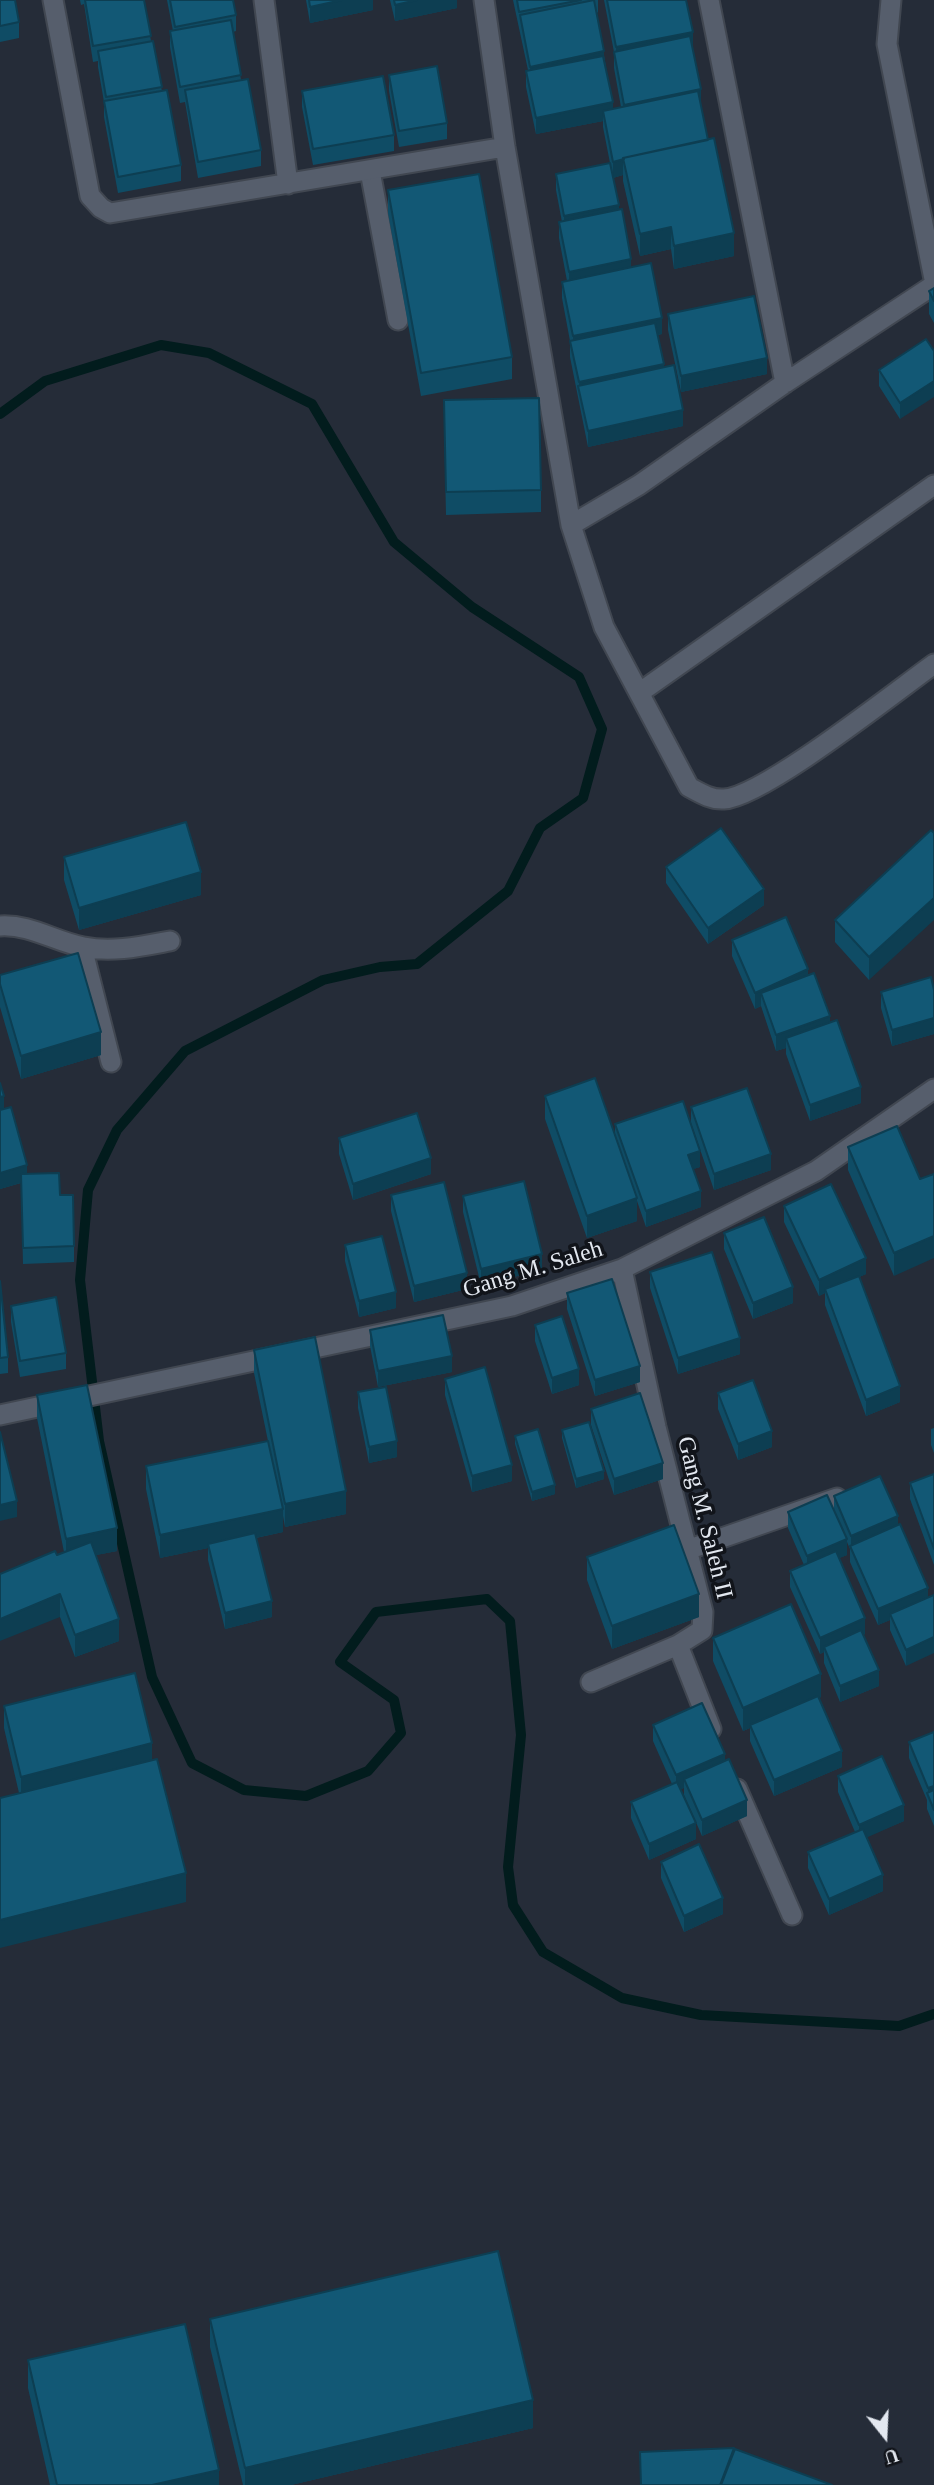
<!DOCTYPE html>
<html>
<head>
<meta charset="utf-8">
<style>
  body { margin:0 }
  #map { position:relative; width:934px; height:2485px; overflow:hidden; background:#252c38; font-family:"Times New Roman",serif }
  canvas { display:block }
  .north { position:absolute; left:850px; top:2401px; width:70px; height:70px; -webkit-text-stroke:5px #11141a; paint-order:stroke; rotate:162deg; font-size:19px; font-weight:700; line-height:28px; text-align:center; color:#e3e8f0 }
  .north::after { content:''; display:block; margin:auto; width:24px; height:32px; background:#e3e8f0; clip-path:polygon(50% 0,100% 100%,50% 72%,0 100%) }
</style>
</head>
<body>
<div id="map">
<canvas width="934" height="2485"></canvas>
<div class="north">U</div>
</div>
<script>
const context = document.querySelector('canvas').getContext('2d');
context.lineJoin = 'round';
function trace(path, color, width, dash) { context.strokeStyle = color; context.lineWidth = width; context.lineCap = dash ? 'butt' : 'round'; context.setLineDash(dash || []); context.stroke(path); }
function paint(path, color) { context.fillStyle = color; context.fill(path, 'evenodd'); }
function drawText(font, color, halo, rows, align = 'center') {
  context.font = font + ' "Times New Roman",serif'; context.lineWidth = 7; context.setLineDash([]); context.textBaseline = 'middle'; context.strokeStyle = halo; context.fillStyle = color; for (const [text, x, y, turn = 0] of rows) {
    context.save(); context.translate(x, y); context.rotate((+turn || 0) * Math.PI / 180); context.textAlign = isNaN(turn) ? turn : align; if (halo) context.strokeText(text, 0, 0); context.fillText(text, 0, 0); context.restore();
  }
}
trace(new Path2D(`
  M0,414L45,381L161,345L209,353L312,404L394,542L472,607L579,677L602,729L583,798L540,828L508,891L417,964L380,967L323,980L185,1051L117,1130L88,1190L80,1280L99,1441L152,1677L192,1763L244,1790L306,1796L368,1771L401,1733L394,1700L340,1662L376,1612L487,1599L510,1621L521,1735L508,1867L513,1905L543,1952L622,1998L701,2015L899,2026L934,2014`), '#021c1d', 10);
const service = new Path2D(`
  M370,171L398,320
  M0,926C31,924 55,942 84,947C112,953 143,946 170,941
  M82,947L111,1062`);
const minor = new Path2D(`
  M53,0L90,196L101,208L110,213L505,147
  M264,0L288,184
  M484,0L505,147L571,525L604,627L689,787C700,793 711,800 724,799C763,797 895,692 934,664
  M709,0L785,383
  M891,0L887,44L934,279
  M571,525L639,485L785,383L934,285
  M639,693L934,485
  M0,1415L512,1306L622,1269L816,1171L934,1089
  M687,1550L837,1498
  M678,1645L711,1729
  M591,1682L678,1645L702,1630L703,1612L656,1427L622,1269
  M737,1789L792,1915`);
trace(service, '#414751', 23);
trace(minor, '#414751', 23);
trace(service, '#565e6c', 19);
trace(minor, '#565e6c', 19);
paint(new Path2D(`
  M0,0L19,22V38L0,42Z
  M80,0H144L151,41L162,91L181,165V181L118,193L104,117V102L98,67V61L93,62L84,4L81,5Z
  M167,0H233L236,15V31L233,32L241,80L261,150V166L198,178L185,102L180,103L170,47V31H173Z
  M306,0H373V10L310,23Z
  M390,0H457V8L395,21Z
  M513,0H598V12L597,13L613,109L621,107L614,68V52L604,0H686L701,105L708,140L734,256L674,269L671,249L640,256L623,181V175L613,178L631,267L662,334L658,335L664,367L683,426L588,447L570,357V341L562,298V282L567,281L559,238V222H562L556,190V174L610,163L603,127V121L536,134L526,87V71L528,70Z
  M389,75L447,123V139L399,147L389,91Z
  M302,91L394,135V151L313,165L302,107Z
  M388,190L512,357V379L421,396L388,213Z
  M934,288V323L929,314V291Z
  M668,314L767,374L681,392L668,330Z
  M934,351L900,419L879,386V370Z
  M444,423L541,490V512L446,515Z
  M934,833L869,980L835,942V920Z
  M64,857L201,895L79,930L64,880Z
  M666,867L764,905L708,944L666,883Z
  M732,940L808,976L830,1022L861,1103L810,1121L786,1054V1048L776,1051L761,1006L755,1009L732,956Z
  M0,975L101,1055L21,1079L0,1007Z
  M934,990V1034L892,1046L881,1008V992Z
  M545,1096L615,1137V1124L700,1167L693,1169L701,1207L646,1227L637,1201V1221L587,1238L545,1119Z
  M0,1097L27,1174L60,1195L74,1246V1262L23,1264L21,1183L0,1189Z
  M691,1107L771,1170L714,1190L691,1123Z
  M897,1126L894,1276L848,1170V1147Z
  M339,1138L431,1174L353,1200L339,1154Z
  M391,1195L467,1289L414,1302L391,1211Z
  M463,1196L542,1270L481,1285L463,1212Z
  M784,1206L866,1274L859,1277L900,1402L866,1416L825,1305V1293L819,1296L784,1222Z
  M724,1233L793,1303L753,1319L724,1249Z
  M345,1245L396,1308L359,1317L345,1261Z
  M650,1272L740,1354L678,1374L650,1288Z
  M0,1281L8,1357V1373L0,1374Z
  M567,1293L640,1382L595,1396L567,1309Z
  M11,1306L66,1353V1369L20,1377L11,1322Z
  M535,1325L579,1385L552,1394L535,1341Z
  M370,1330L452,1372L378,1387L370,1346Z
  M254,1350L346,1514L285,1527L283,1516V1532L256,1538L272,1617L225,1629L208,1560V1548L160,1558L146,1489V1466L268,1441L254,1373Z
  M445,1379L512,1481L472,1492L445,1395Z
  M358,1392L397,1457L369,1463L358,1408Z
  M718,1393L772,1447L738,1460L718,1409Z
  M37,1395L117,1551L96,1555L119,1641L75,1657L60,1617L57,1555L64,1552L37,1418Z
  M591,1409L663,1479L614,1495L591,1425Z
  M934,1428V1453L931,1445V1429Z
  M562,1430L604,1479L576,1488L562,1438Z
  M515,1436L555,1494L532,1501L515,1444Z
  M934,1474V1565L910,1499V1483Z
  M834,1496L898,1525L928,1588L906,1666L890,1630V1620L878,1625L850,1562V1549L847,1542V1555L839,1558L865,1634L863,1635L879,1686L840,1702L824,1663V1652L820,1654L790,1587V1571L804,1565L788,1528V1512L834,1510Z
  M587,1557L699,1617L612,1649L587,1580Z
  M713,1638L821,1697L819,1698L842,1767L774,1796L750,1741V1728L743,1731L713,1661Z
  M4,1706L152,1760L186,1902L19,1793L4,1728Z
  M653,1725L725,1760L747,1816L702,1836L684,1795V1788L680,1789L696,1839L649,1860L631,1818V1802L672,1784L653,1741Z
  M934,1732V1826L927,1809V1800L909,1758V1742Z
  M838,1776L904,1821L866,1837L883,1891L829,1915L808,1868V1852L855,1832L838,1792Z
  M661,1862L723,1914L684,1932L661,1878Z
  M210,2319L533,2428L291,2485H243L210,2347Z
  M28,2360L219,2485H50L28,2388Z`), '#0f4c65');
paint(new Path2D(`
  M342,0H373V10L310,23V7Z
  M417,0H457V8L395,21V5Z
  M693,32V48L616,63V47Z
  M604,51V67L530,83V67Z
  M701,89V105L624,121V105Z
  M613,102V118L603,111V121L536,134V118Z
  M623,159V175L613,178V162Z
  M619,205V221L564,232V216Z
  M671,227V249L640,256V234Z
  M734,233V256L674,269V246Z
  M631,259V275L569,288V272Z
  M662,318V334L573,352V336Z
  M767,358V374L681,392V376Z
  M664,364V380L579,389V382Z
  M934,381V397L900,419V403Z
  M683,410V426L588,447V431Z
  M201,872V895L79,930V908Z
  M764,889V905L708,944V928Z
  M934,898V920L869,980V957Z
  M808,969V985L761,993V1006L755,1009V993Z
  M830,1016V1032L786,1038V1048L776,1051V1035Z
  M934,1018V1034L892,1046V1030Z
  M101,1032V1055L21,1079V1056Z
  M861,1087V1103L810,1121V1105Z
  M4,1096V1112L0,1113V1097Z
  M700,1151V1167L688,1171V1155Z
  M771,1154V1170L714,1190V1174Z
  M431,1158V1174L353,1200V1184Z
  M27,1165V1181L0,1189V1173Z
  M701,1191V1207L646,1227V1211Z
  M637,1198V1221L587,1238V1216Z
  M934,1236V1258L894,1276V1253Z
  M542,1254V1270L481,1285V1269Z
  M866,1258V1274L826,1292L825,1289V1293L819,1296V1280Z
  M467,1273V1289L414,1302V1286Z
  M793,1287V1303L753,1319V1303Z
  M396,1292V1308L359,1317V1301Z
  M740,1338V1354L678,1374V1358Z
  M452,1356V1372L378,1387V1371Z
  M640,1366V1382L595,1396V1380Z
  M579,1369V1385L552,1394V1378Z
  M900,1386V1402L866,1416V1400Z
  M772,1431V1447L738,1460V1444Z
  M397,1441V1457L369,1463V1447Z
  M663,1463V1479L614,1495V1479Z
  M512,1465V1481L472,1492V1476Z
  M604,1471V1479L576,1488V1479Z
  M555,1485V1494L532,1501V1492Z
  M346,1491V1514L285,1527V1504Z
  M17,1501V1517L0,1521V1505Z
  M283,1509V1532L208,1548V1544V1548L160,1558V1535Z
  M898,1516V1532L851,1549V1536Z
  M117,1528V1551L66,1561V1539Z
  M847,1539V1555L807,1572V1556Z
  M928,1588V1604L890,1614V1620L878,1625V1609Z
  M60,1594V1617L0,1641V1619Z
  M699,1594V1617L612,1649V1626Z
  M272,1601V1617L225,1629V1613Z
  M865,1618V1634L826,1651L824,1647V1652L820,1654V1638Z
  M119,1619V1641L75,1657V1635Z
  M934,1637V1653L906,1666V1650Z
  M879,1670V1686L840,1702V1686Z
  M821,1674V1697L751,1728L750,1725V1728L743,1731V1708Z
  M152,1743V1766L21,1800V1777Z
  M842,1751V1767L774,1796V1780Z
  M725,1754V1770L684,1779V1788L676,1791V1775Z
  M934,1786V1802L928,1797V1788Z
  M747,1800V1816L702,1836V1820Z
  M904,1805V1821L859,1841V1825Z
  M696,1823V1839L649,1860V1844Z
  M186,1873V1902L0,1948V1920Z
  M883,1875V1891L829,1915V1899Z
  M723,1898V1914L684,1932V1916Z
  M533,2400V2428L291,2485H245V2468Z
  M734,2448V2471L728,2485H720Z
  M219,2470V2485H152Z`), '#0d3e52');
const building = new Path2D(`
  M0,0H15L19,22L0,26Z
  M85,0H144L151,36L93,46Z
  M170,0H233L236,15L175,27Z
  M309,0H342L310,7Z
  M394,0H417L395,5Z
  M517,0H581L519,12Z
  M594,0L604,51L530,67L520,15Z
  M607,0H686L693,32L616,47Z
  M231,20L241,75L180,87L170,31Z
  M690,36L701,89L624,105L614,52Z
  M153,41L162,87L106,97L98,51Z
  M603,56L613,102L536,118L526,71Z
  M437,66L447,123L399,131L389,75Z
  M383,76L394,135L313,149L302,91Z
  M248,79L261,150L198,162L185,90Z
  M167,90L181,165L118,177L104,101Z
  M698,91L708,140L623,158L624,159L613,162L603,111Z
  M714,138L734,233L674,246L671,227L640,234L623,158Z
  M610,163L619,205L564,216L556,174Z
  M479,174L512,357L421,373L388,190Z
  M622,209L631,259L569,272L559,222Z
  M651,263L662,318L573,336L562,282Z
  M934,288V301L929,291Z
  M754,296L767,358L681,376L668,314Z
  M655,323L664,364L579,382L570,341Z
  M926,339L934,351V381L900,403L879,370Z
  M674,365L683,410L588,431L578,386Z
  M539,398L541,490L446,492L444,400Z
  M186,822L201,872L79,908L64,857Z
  M721,828L764,889L708,928L666,867Z
  M931,830L934,833V898L869,957L835,920Z
  M786,917L808,969L755,993L732,940Z
  M78,953L101,1032L21,1056L0,984V975Z
  M814,973L830,1016L776,1035L761,993Z
  M931,977L934,990V1018L892,1030L881,992Z
  M837,1020L861,1087L810,1105L786,1038Z
  M595,1078L637,1198L587,1216L545,1096Z
  M0,1083L4,1096L0,1097Z
  M747,1088L771,1154L714,1174L691,1107Z
  M683,1101L700,1151L688,1155L701,1191L646,1211L615,1124Z
  M11,1107L27,1165L0,1173V1110Z
  M417,1113L431,1158L353,1184L339,1138Z
  M897,1126L920,1179L934,1174V1236L894,1253L848,1147Z
  M59,1173L60,1195H73L74,1246L23,1248L21,1174Z
  M524,1181L542,1254L481,1269L463,1196Z
  M444,1182L467,1273L414,1286L391,1195Z
  M831,1184L866,1258L819,1280L784,1206Z
  M764,1217L793,1287L753,1303L724,1233Z
  M382,1236L396,1292L359,1301L345,1245Z
  M712,1252L740,1338L678,1358L650,1272Z
  M859,1276L900,1386L866,1400L825,1289Z
  M612,1279L640,1366L595,1380L567,1293Z
  M0,1281L8,1357L0,1358Z
  M56,1297L66,1353L20,1361L11,1306Z
  M443,1315L452,1356L378,1371L370,1330Z
  M562,1316L579,1369L552,1378L535,1325Z
  M315,1337L346,1491L285,1504L254,1350Z
  M485,1367L512,1465L472,1476L445,1379Z
  M753,1380L772,1431L738,1444L718,1393Z
  M87,1385L117,1528L66,1539L37,1395Z
  M386,1387L397,1441L369,1447L358,1392Z
  M640,1393L663,1463L614,1479L591,1409Z
  M589,1422L604,1471L576,1479L562,1430Z
  M538,1429L555,1485L532,1492L515,1436Z
  M0,1432L17,1501L0,1505Z
  M268,1441L283,1509L160,1535L146,1466Z
  M934,1474V1549L910,1483Z
  M880,1476L898,1516L851,1536L834,1496Z
  M827,1495L847,1539L807,1556L788,1512Z
  M900,1524L928,1588L878,1609L850,1546Z
  M674,1525L699,1594L612,1626L587,1557Z
  M255,1533L272,1601L225,1613L208,1544Z
  M91,1542L119,1619L75,1635L60,1594L0,1619V1574L55,1551L57,1555Z
  M836,1551L865,1618L820,1638L790,1571Z
  M934,1595V1637L906,1650L890,1614Z
  M791,1604L821,1674L743,1708L713,1638Z
  M861,1630L879,1670L840,1686L824,1647Z
  M135,1673L152,1743L21,1777L4,1706Z
  M818,1696L842,1751L774,1780L750,1725Z
  M702,1703L725,1754L676,1775L653,1725Z
  M934,1732V1786L928,1788L909,1742Z
  M882,1756L904,1805L859,1825L838,1776Z
  M157,1759L186,1873L0,1920V1798Z
  M729,1759L747,1800L702,1820L684,1779Z
  M677,1782L696,1823L649,1844L631,1802Z
  M934,1790V1810L927,1793Z
  M863,1829L883,1875L829,1899L808,1852Z
  M699,1844L723,1898L684,1916L661,1862Z
  M498,2251L533,2400L245,2468L210,2319Z
  M185,2324L219,2470L152,2485H57L28,2360Z
  M734,2448L720,2485H641L640,2452Z
  M735,2449L832,2485H721Z`);
paint(building, '#125875');
trace(building, '#0d3e52', 2);
drawText('24px', '#e3e8f0', '#11141a', [
  ["Gang M. Saleh",533,1270,-17],
  ["Gang M. Saleh II",704,1518,76]
]);
</script>
</body>
</html>
